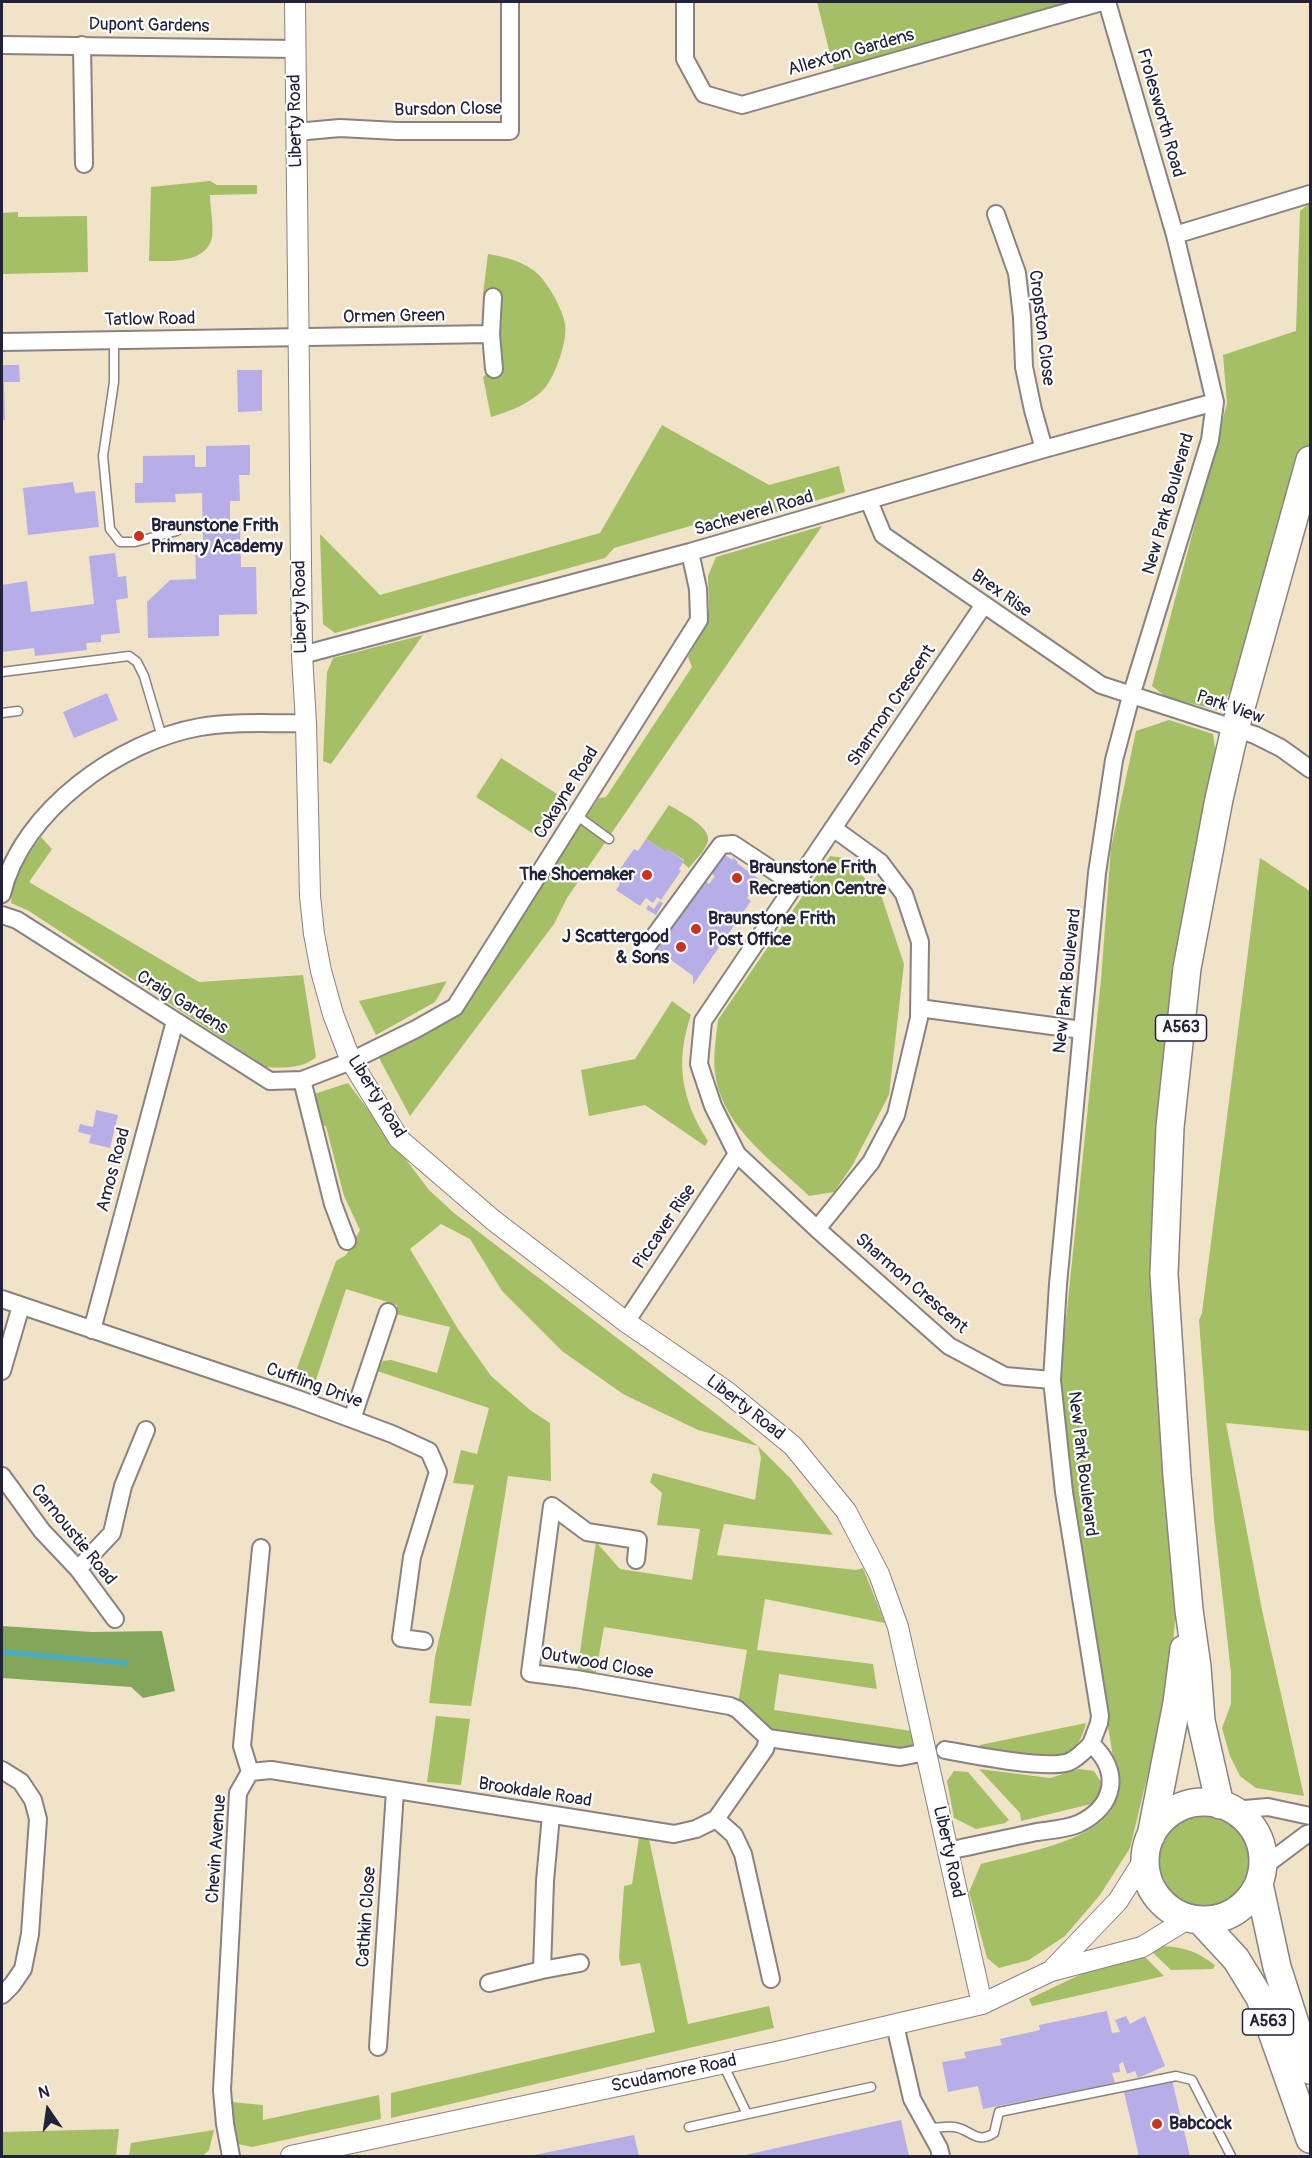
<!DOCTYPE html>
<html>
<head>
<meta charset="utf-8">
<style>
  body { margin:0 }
  #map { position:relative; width:1312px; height:2158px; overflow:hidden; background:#f1e3c7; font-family:Pangolin,sans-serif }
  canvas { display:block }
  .frame { position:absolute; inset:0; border:3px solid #22223b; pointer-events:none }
  .north { position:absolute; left:18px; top:2080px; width:60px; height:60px; -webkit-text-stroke:4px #fff; paint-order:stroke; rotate:347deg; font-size:16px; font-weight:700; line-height:24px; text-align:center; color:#22223b }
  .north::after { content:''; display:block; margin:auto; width:21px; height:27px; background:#22223b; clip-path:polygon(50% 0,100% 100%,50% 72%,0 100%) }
</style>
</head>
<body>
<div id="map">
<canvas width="1312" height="2158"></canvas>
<div class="frame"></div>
<div class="north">N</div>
</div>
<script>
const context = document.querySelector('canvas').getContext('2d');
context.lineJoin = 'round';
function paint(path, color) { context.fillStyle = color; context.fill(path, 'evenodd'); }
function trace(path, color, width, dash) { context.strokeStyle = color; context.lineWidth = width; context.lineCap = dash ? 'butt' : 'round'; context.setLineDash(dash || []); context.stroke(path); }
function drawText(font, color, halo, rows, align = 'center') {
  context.font = font + ' Pangolin,sans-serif'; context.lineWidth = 4.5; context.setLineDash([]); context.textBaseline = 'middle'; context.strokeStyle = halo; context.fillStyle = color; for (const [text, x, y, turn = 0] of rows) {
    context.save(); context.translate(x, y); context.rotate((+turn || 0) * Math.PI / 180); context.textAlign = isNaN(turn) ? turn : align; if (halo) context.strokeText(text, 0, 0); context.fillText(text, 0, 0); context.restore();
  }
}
paint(new Path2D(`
  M817,2H1102L836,78Z
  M210,181L217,185H257V194L210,195C210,206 214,227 212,238C205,264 170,261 149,261L151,187Z
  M1310,203V448L1235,685L1217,710L1166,697L1152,686L1227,403L1223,355L1296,331L1300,211Z
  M18,212V217L87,216L88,272L2,274V213Z
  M488,254C506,257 526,262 539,275C550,287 562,308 565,324C568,340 555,377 544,389C530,404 510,411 491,417L483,377L494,369L493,297L483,294Z
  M662,425L769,485L839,466L845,492L770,514L756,507L614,548L605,558L335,633L323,624L320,534L380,595L600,533Z
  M822,526L567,898L554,924L410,1116L379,1058L456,1017L599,798L606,797L692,667L688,657L701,634L709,609L708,576L716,557Z
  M423,635L331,764L323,761L327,672L333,658Z
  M1169,720L1213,734L1216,755L1161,1154L1155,1357L1167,1515L1177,1600L1169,1686L1130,1848L1100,1895L1065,1936L1029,1960L999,1968L987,1958L969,1892L981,1864C1018,1854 1095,1842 1113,1807C1117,1799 1116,1784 1116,1775L1084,1580L1060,1378L1101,980L1111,848L1136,731Z
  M501,758L568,801L543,840L476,797Z
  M669,805C680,812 715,828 707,844C703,853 695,860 689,868L683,863L684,860L668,850L666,852L646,839Z
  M41,837L52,849L29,882L199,982L303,975L316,1057C302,1069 284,1068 266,1067L29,911L11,903L13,877Z
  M830,856L845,858L881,895L904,964L889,1095L852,1166L834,1192L809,1196C775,1163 725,1129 716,1079C712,1060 716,1039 718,1020Z
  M1260,858L1310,891V1431L1226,1423L1262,1610L1304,1796L1256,1788L1240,1776L1230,1756L1222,1728L1231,1704V1673L1214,1519L1199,1320L1202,1313Z
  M447,981L435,1002L376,1035L359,1001Z
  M672,1001L691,1015C675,1061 681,1100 708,1141L705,1146L645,1105L589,1116L581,1070L635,1059Z
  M348,1083L429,1190L454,1213L758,1446L791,1479L833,1535L724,1524L717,1555L856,1570L863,1568L885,1623L765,1599L757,1650L873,1664L877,1689L779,1674L774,1710L918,1732L926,1752L768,1738L737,1709L747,1650L604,1627L594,1683L576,1679L596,1542L620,1569L692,1580L700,1529L657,1525L662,1493L650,1482L653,1473L755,1500L761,1458L758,1446L698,1430L623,1394L562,1351L502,1291L470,1239L441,1224L410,1249L458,1329L491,1376L530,1410L550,1423L551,1481L508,1476L471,1706L429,1703L435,1657L474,1485L453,1483L461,1450L477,1454L489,1408L377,1371L383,1361L391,1360L437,1373L450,1327L396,1314L397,1305L346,1289L313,1389L293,1379L336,1261L346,1255L360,1230L344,1196L326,1126L318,1125L311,1095Z
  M436,1716L470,1719L461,1785L427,1782Z
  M1086,1723C1083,1737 1076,1750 1062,1756L980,1751V1745Z
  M979,1769L1050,1778L1079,1769L1094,1771L1103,1785L1095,1803L1021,1821L1020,1813Z
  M954,1771L968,1772L1009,1820L1005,1823L976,1829L954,1818L947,1781Z
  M1158 1862a47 47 0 1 1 94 0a47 47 0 1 1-94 0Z
  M639,1838L649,1839L688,2024L769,2006L774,2028L391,2118V2093L655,2032L640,1963L621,1966L619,1957L624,1886L632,1884Z
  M1163,1946C1186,1948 1196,1951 1215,1965L1213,1969L1171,1970L1148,1948Z
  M1138,1950L1164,1976L1032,2006L1029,1999L1096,1967Z
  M379,2095L381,2119L252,2147L238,2144L231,2134V2102L263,2105V2120Z
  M119,2129L116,2156H2V2132Z
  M214,2130L209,2150L203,2156H129L131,2143Z`), '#a5bf66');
paint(new Path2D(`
  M2,1626L92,1632L162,1631L175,1691L143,1698L131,1687L2,1678Z`), '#84a65b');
trace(new Path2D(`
  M2,1652L126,1663`), '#48acc7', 5);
paint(new Path2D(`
  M2,365H19L20,382H4L5,420H2Z
  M237,370H262V411L238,412Z
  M250,445V475H239L240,501H230V523H240L241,567H256L257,614L219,615V636L148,638L147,602L170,580L196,579L195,540H203L202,493L175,494L176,502L135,503V483H143V456L195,455V467H206V446Z
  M73,482L75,493L95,491L99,527L28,535L23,488Z
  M115,553L118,577L126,576L128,598L116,600L120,633L101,635V642L86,643L87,650L35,656L34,648L2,652V585L27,581L31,612L94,604L89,556Z
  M107,693L118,720L74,738L63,712Z
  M646,839L666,852L667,849L684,861L679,869L681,871L661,900L657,897L653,903L646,898L640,906L616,890L620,884L613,879L634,849L638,851Z
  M724,854L732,860L733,857L738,862L737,863L760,880L747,898L751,901L693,985V976L656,949L655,945L702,878L709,884L715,876L707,870L714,861L718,864Z
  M659,901L663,903L656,915L646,909L648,905L654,909Z
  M96,1110L118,1115L110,1148L89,1143L91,1135L78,1132L80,1124L93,1127Z
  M1107,2011L1112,2033L1120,2032L1115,2020L1126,2016L1130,2024L1145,2016L1165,2066L1138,2078L1135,2071L1127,2074L1123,2062L1119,2064L1120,2072L1112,2073L1115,2083L983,2109L978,2086L948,2092L942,2062L966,2058L964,2052L1002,2045L1000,2039L1040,2030L1039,2025Z
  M1172,2080L1190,2156H1139L1124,2092Z
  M901,2120L909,2156H741Z
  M634,2135L639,2156H535L534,2155Z`), '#b7aee8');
const service = new Path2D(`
  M114,340V382L103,456L110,529L120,542H135L177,531
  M2,672L129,656L137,662L144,676L162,737
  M2,713L18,711
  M576,815L609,839
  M723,2064L747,2114
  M689,2127L871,2087
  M929,2128C936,2128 946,2126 954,2127C971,2129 976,2145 994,2133L999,2112L1176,2076L1192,2080L1231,2156`);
const minor = new Path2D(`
  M685,2V59L704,94L742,105L1102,2
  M2,45L295,49
  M82,45L84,164
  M296,132L340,128L397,131H510V2
  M996,214L1017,273L1022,317L1024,367L1033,410L1044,449
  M1175,235L1310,194
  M493,297L491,334L494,369
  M2,342L491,334
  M869,501L883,535L1101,685L1255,735L1281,748L1310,769
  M983,606L703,1021L699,1064L713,1106L737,1154L817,1229L949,1346L1005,1376L1052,1380
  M302,655L690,552L1044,449L1215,402
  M2,894C21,811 120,741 200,727C234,721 271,724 306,723
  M2,915L17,920L270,1081L302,1080L351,1061L416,1029L455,1007L699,620L698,589L690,552
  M645,949L721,845L733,844L795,885
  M919,1008L1082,1030
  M302,1080L333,1204L347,1241
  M817,1229L871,1162L896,1115L919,1018L920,942L904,894L880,862L833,828
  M2,1299L298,1399L392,1434L429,1451L438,1472L412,1557L401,1638L424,1641
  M626,1322L737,1154
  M92,1330L175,1021
  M2,1371L21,1306
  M352,1419L388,1312
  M2,1476L42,1531L78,1569L115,1619
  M636,1560L638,1540L587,1532L552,1506L530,1673L576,1679L730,1706L737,1709L768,1738L900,1757L926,1752
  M78,1569L112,1533L123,1486L146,1430
  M945,1750C972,1755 1047,1770 1069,1762C1078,1758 1084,1751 1091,1744
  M2,1770L21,1782L33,1800L38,1819L30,1934L23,1969L12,1985L2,1995
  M250,1772L271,1770L674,1834L696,1829L716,1819L765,1749L768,1738
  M1233,1810L1268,1807L1310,1816
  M716,1819L734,1835L743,1854L771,1979
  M947,1851C977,1845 1007,1838 1037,1832C1050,1830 1066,1829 1078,1824C1115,1807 1122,1771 1091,1744L1099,1723L1100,1716L1064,1492L1052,1380L1058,1284L1097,873L1114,760L1131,696L1210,440L1215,402L1204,355L1175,235L1107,2
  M1263,1867L1307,1834L1310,1833
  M542,1970L580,1963
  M489,1983L542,1970L545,1881L551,1815
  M895,2025L912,2099L939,2148L941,2156
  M378,2047L395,1791
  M231,2156L225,2124L222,2090L238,1793L250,1772L242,1746L261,1548`);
const tertiary = new Path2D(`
  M295,2L302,655L306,723L310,896L314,934L321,971L333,1014L351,1061L399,1139L493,1220L626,1322L726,1391L793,1446L846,1511L879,1574L898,1627L982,2004
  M1051,1971L1118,1901L1145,1858
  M291,2156L781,2051L982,2004L1051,1971L1142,1947L1189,1918`);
const trunk = new Path2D(`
  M1145 1861a59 59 0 1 1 118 0a59 59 0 1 1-118 0Z
  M1220,1805L1201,1721L1197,1667L1189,1610L1177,1476L1164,1274L1170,1127L1187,968L1219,799L1235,729L1310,460
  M1151,1836L1177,1703L1184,1649
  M1259,1884L1277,1967L1310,2070
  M1200,1920L1236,1959L1260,1998L1310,2139`);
trace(service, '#8a8281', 11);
trace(minor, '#8a8281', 20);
trace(tertiary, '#8a8281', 22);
trace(trunk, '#8a8281', 30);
trace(service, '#fff', 8);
trace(minor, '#fff', 16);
trace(tertiary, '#fff', 20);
trace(trunk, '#fff', 27);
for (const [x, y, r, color] of [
  [139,536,6,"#c8321e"],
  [647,875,6,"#c8321e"],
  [737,878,6,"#c8321e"],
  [696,929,6,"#c8321e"],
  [681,947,6,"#c8321e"],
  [1157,2124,6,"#c8321e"]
]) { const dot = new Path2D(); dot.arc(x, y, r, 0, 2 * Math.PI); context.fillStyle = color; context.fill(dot); trace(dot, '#fff', 2); }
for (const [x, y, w] of [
  [1181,1028,51],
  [1268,2022,51]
]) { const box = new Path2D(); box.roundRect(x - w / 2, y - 13, w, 26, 4.5); context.fillStyle = '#fff'; context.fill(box); trace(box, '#22223b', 1.5); }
drawText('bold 16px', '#22223b', null, [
  ["A563",1181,1028],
  ["A563",1268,2022]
]);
drawText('18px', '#22223b', '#fff', [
  ["Dupont Gardens",149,26,1],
  ["Allexton Gardens",851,53,-16],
  ["Bursdon Close",448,110,-1],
  ["Frolesworth Road",1160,113,74],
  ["Liberty Road",296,121,-91],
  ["Ormen Green",394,317,-1],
  ["Tatlow Road",150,320,-1],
  ["Cropston Close",1041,328,83],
  ["New Park Boulevard",1169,504,-74],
  ["Sacheverel Road",754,514,-16],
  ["Brex Rise",1001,594,35],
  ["Liberty Road",301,607,-91],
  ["Sharmon Crescent",892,706,-56],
  ["Park View",1230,708,19],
  ["Cokayne Road",567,793,-58],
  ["New Park Boulevard",1068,981,-84],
  ["Craig Gardens",182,1003,32],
  ["Liberty Road",376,1097,58],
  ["Amos Road",114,1170,-75],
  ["Piccaver Rise",665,1227,-56],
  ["Sharmon Crescent",911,1284,41],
  ["Cuffling Drive",314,1386,20],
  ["Liberty Road",745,1408,38],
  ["New Park Boulevard",1082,1464,83],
  ["Carnoustie Road",73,1535,51],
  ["Outwood Close",597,1664,10],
  ["Brookdale Road",535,1793,9],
  ["Chevin Avenue",217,1849,-86],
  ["Liberty Road",948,1852,78],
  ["Cathkin Close",367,1917,-86],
  ["Scudamore Road",674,2074,-12]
]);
drawText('bold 18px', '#22223b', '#fff', [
  ["Braunstone Frith",151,526],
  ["Primary Academy",151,547],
  ["Braunstone Frith",749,868],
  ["Recreation Centre",749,889],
  ["The Shoemaker",635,875,"right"],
  ["Braunstone Frith",708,919],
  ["Post Office",708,940],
  ["J Scattergood",669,937,"right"],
  ["& Sons",669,958,"right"],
  ["Babcock",1169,2124]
], 'left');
</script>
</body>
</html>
